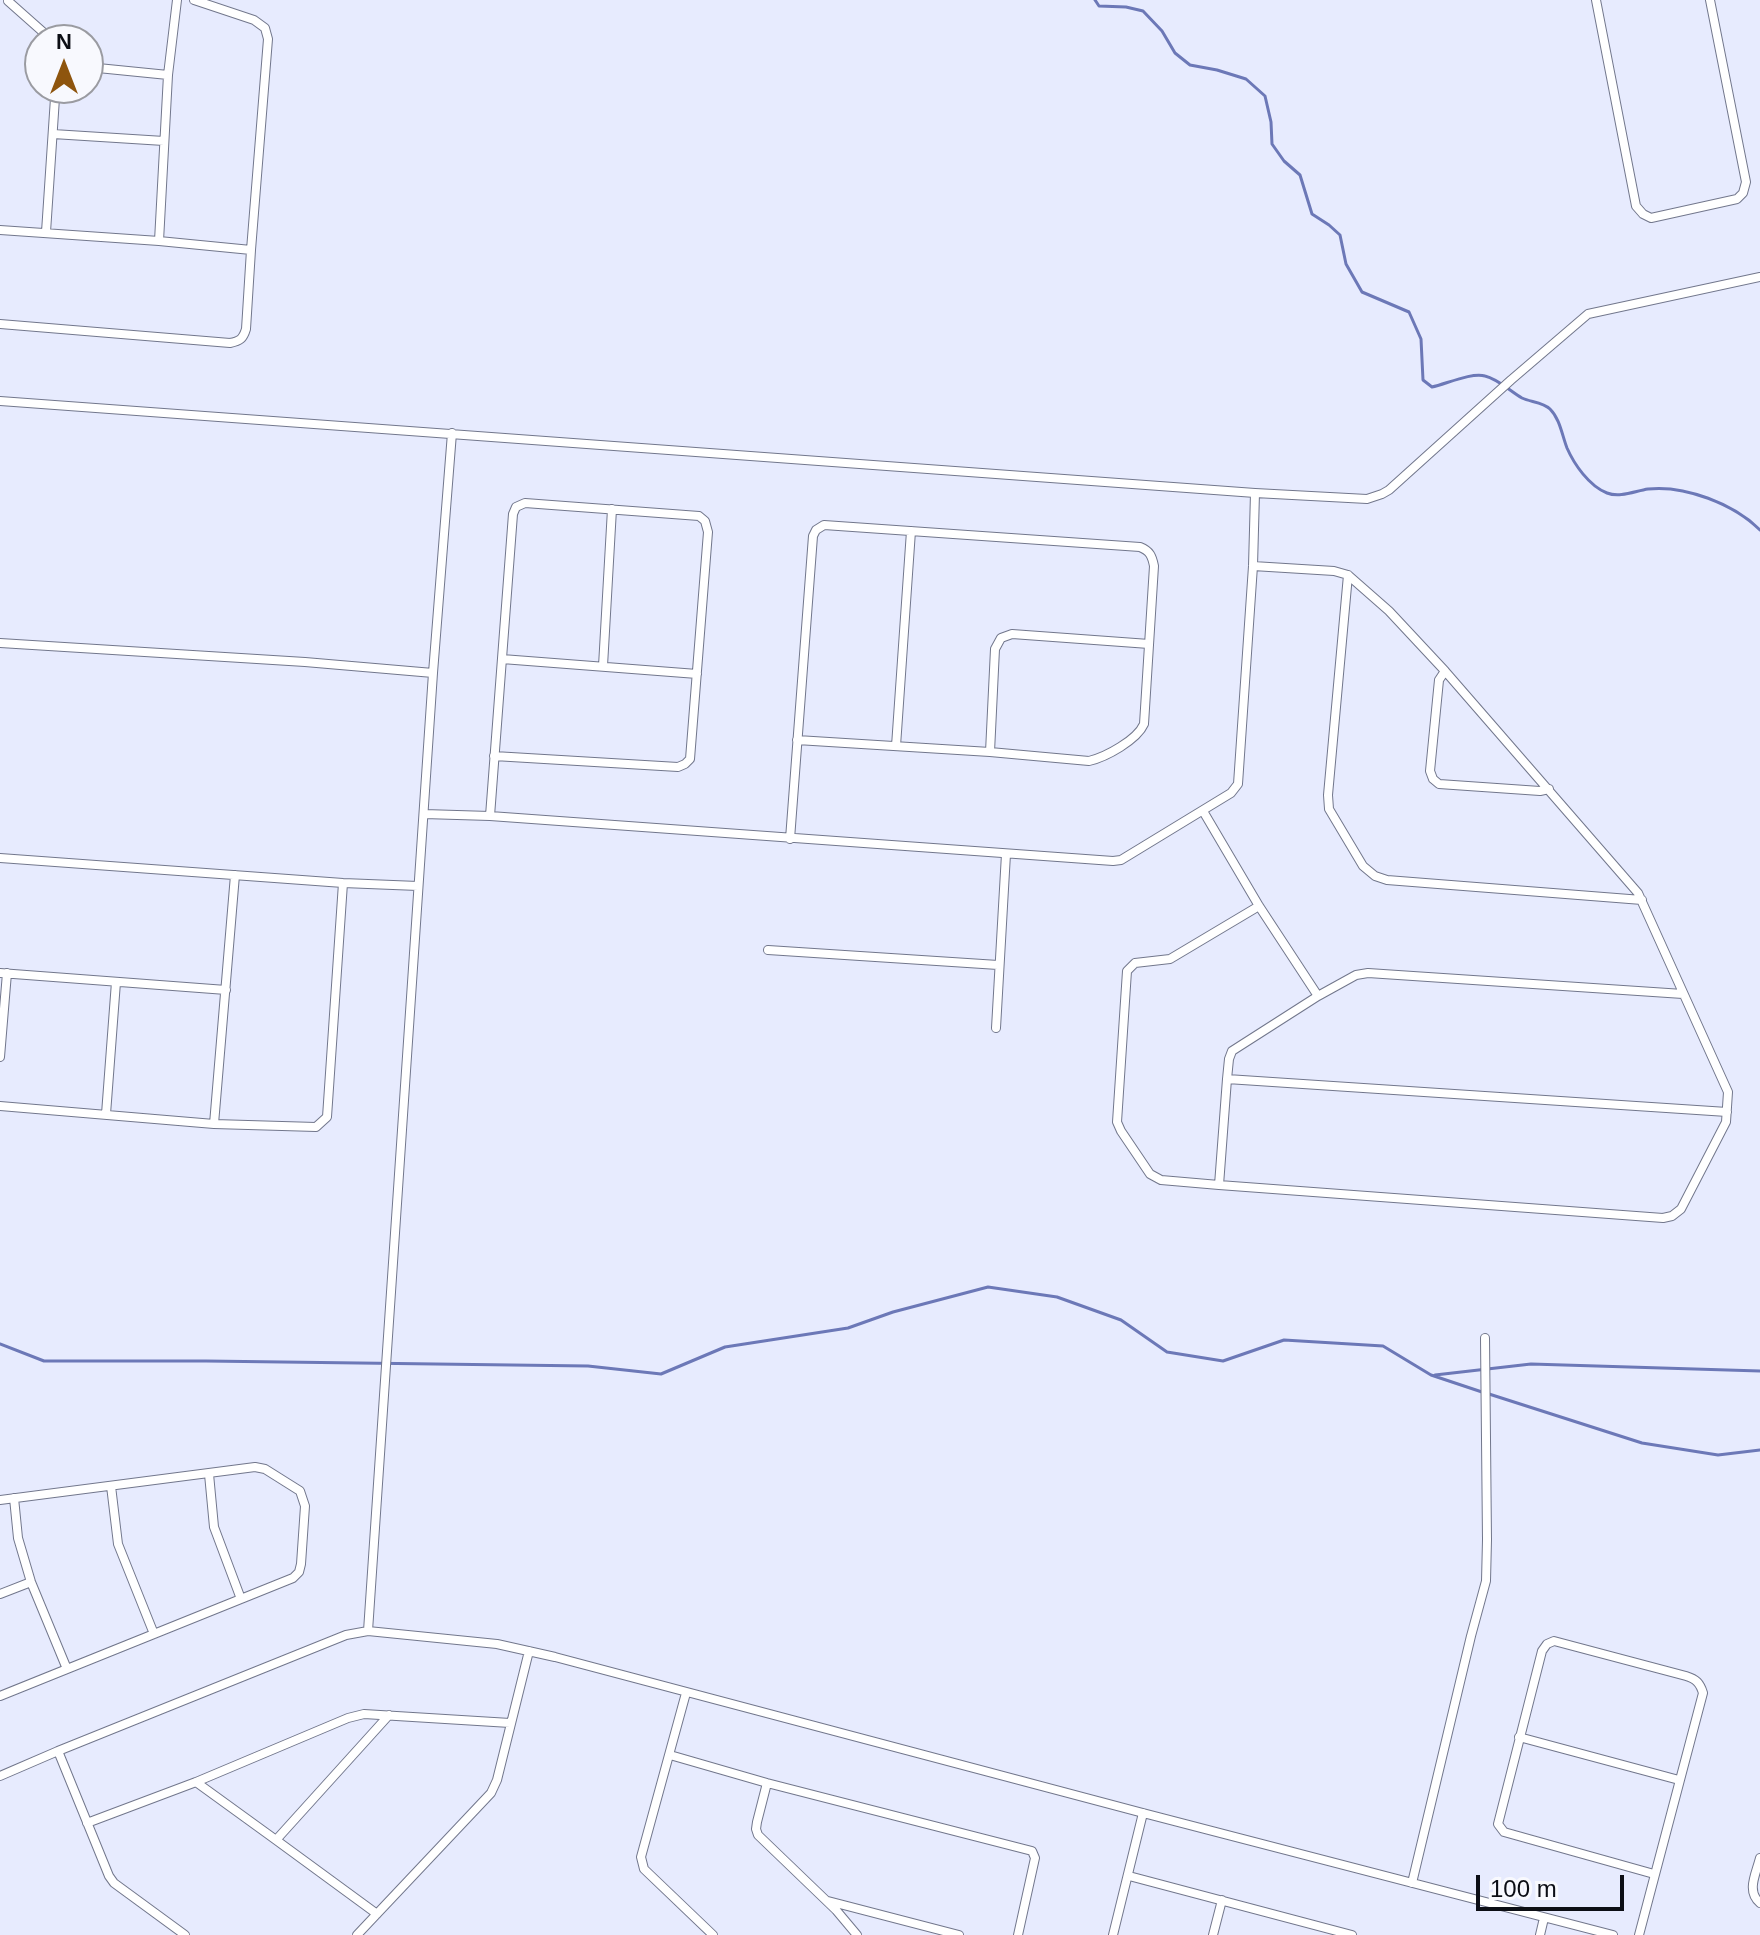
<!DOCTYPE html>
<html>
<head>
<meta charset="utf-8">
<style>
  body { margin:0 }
  #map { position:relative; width:1760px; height:1935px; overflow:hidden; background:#e7ebfe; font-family:Arial,sans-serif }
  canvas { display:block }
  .north { position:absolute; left:24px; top:24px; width:80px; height:80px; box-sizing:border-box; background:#f8f9fe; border:2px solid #9a9ba1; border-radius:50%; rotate:0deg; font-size:22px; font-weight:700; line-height:32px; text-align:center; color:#0c0e15 }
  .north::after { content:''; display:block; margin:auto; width:28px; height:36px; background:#8e550e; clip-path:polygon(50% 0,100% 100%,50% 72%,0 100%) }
  .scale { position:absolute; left:1476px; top:1875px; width:148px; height:36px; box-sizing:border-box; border:4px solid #0c0e15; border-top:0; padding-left:10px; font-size:24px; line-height:28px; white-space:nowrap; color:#0c0e15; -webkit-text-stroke:6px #f8f9fe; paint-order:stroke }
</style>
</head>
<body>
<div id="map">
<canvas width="1760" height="1935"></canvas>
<div class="north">N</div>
<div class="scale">100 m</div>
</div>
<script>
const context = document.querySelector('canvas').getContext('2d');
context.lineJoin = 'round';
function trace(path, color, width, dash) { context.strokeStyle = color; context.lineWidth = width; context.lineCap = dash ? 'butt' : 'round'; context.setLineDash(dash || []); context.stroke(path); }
trace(new Path2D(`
  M1095,0L1099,6L1126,7L1143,11L1162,31L1175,53L1190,65L1217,70L1246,79L1265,96L1271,122L1272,144L1284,161L1300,175L1312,214L1329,225L1340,235L1346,264L1362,292L1409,312L1421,339L1423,380L1432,387C1446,384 1472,372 1485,376C1498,379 1510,391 1522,398C1530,402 1543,402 1550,409C1560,419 1562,435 1567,448C1574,464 1589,486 1607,493C1620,498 1635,491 1648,489C1685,485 1734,504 1760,530
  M0,1344L44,1361H206L588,1366L661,1374L725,1347L848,1328L893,1312L988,1287L1057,1297L1121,1320L1167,1352L1223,1361L1284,1340L1383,1346L1431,1375L1482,1392
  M1435,1375L1531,1364L1760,1371
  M1489,1394L1642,1443L1718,1455L1760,1450`), '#6c78b7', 3);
const street = new Path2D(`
  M1596,0L1636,206L1643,214L1651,218L1737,199L1743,193L1746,182L1710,0
  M8,1L52,40
  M88,67L168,75
  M53,134L164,141
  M0,230L159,241L251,250
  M46,232L55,98L59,88
  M159,241L168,75L177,0
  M0,324L230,343C240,341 243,339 246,329L251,250L268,39L265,28L254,20L194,0
  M0,401L1255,493L1367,499L1382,494L1389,490L1511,380L1588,314L1760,277
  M1253,566L1334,571L1348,575L1389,611L1445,671L1638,893L1728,1092L1726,1122L1681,1209L1672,1216L1663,1218L1219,1185L1161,1180L1150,1174L1121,1131L1117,1122L1127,971L1135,963L1170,959L1259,906
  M1348,575L1328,795L1329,809L1363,866L1375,876L1387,880L1642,900
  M0,643L305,662L433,673
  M502,659L697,674
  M603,666L612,509
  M1445,671L1439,680L1430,771L1433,779L1439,784L1540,791L1549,789
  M896,746L911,531
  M990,752L995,649L1001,638L1012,634L1149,644
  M1203,811L1259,906L1318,996
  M424,814L490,816L1113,861L1121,860L1231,793L1238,784L1253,566L1255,493
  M490,816L513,514L516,507L525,503L699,516L705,521L708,532L690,759L685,764L678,767L494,756
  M790,839L813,536L816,530L824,525L1140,547C1150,551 1152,556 1154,566L1144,724C1137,740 1106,757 1089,761L990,752L797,740
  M0,858L343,883L418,886
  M768,950L998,965
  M0,973L226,990
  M996,1028L1006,854
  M0,1057L7,973
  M1227,1079L1727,1112
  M0,1106L214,1124L316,1127L327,1117L343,883
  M106,1114L116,982
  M214,1124L235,875
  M1219,1185L1227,1079L1229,1059L1232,1051L1318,996L1356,975L1368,973L1683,994
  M209,1474L214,1527L241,1599
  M111,1486L118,1544L154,1634
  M14,1498L18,1538L31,1582L67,1669
  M0,1500L255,1467L265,1469L300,1491L305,1506L301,1564L299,1572L293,1578L0,1696
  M0,1594L31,1582
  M368,1631L433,673L452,433
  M686,1693L641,1857L644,1869L713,1935
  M1519,1737L1679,1780
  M58,1751L109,1876L114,1883L185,1935
  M670,1755L767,1783L1032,1851L1035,1858L1018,1935
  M0,1776L58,1751L346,1635L368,1631L497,1644L555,1657L1143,1813L1613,1935
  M196,1782L276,1840L389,1715
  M767,1783L757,1822L756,1829L758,1835L836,1910L857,1935
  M87,1823L196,1782L348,1718L364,1714L510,1723
  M276,1840L377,1914
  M1760,1858C1756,1874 1746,1891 1760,1903
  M1129,1876L1352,1935
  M1412,1883L1471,1636L1486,1581L1487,1540L1485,1338
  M828,1901L959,1935
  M357,1935L491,1793L497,1780L529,1651
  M1113,1935L1143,1813
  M1213,1935L1222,1900
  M1540,1935L1544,1918
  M1639,1935L1703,1693C1700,1683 1696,1679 1686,1676L1554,1641L1547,1644L1542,1651L1498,1824L1504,1832L1654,1874`);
trace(street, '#72778c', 10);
trace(street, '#fff', 8);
</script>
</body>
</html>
